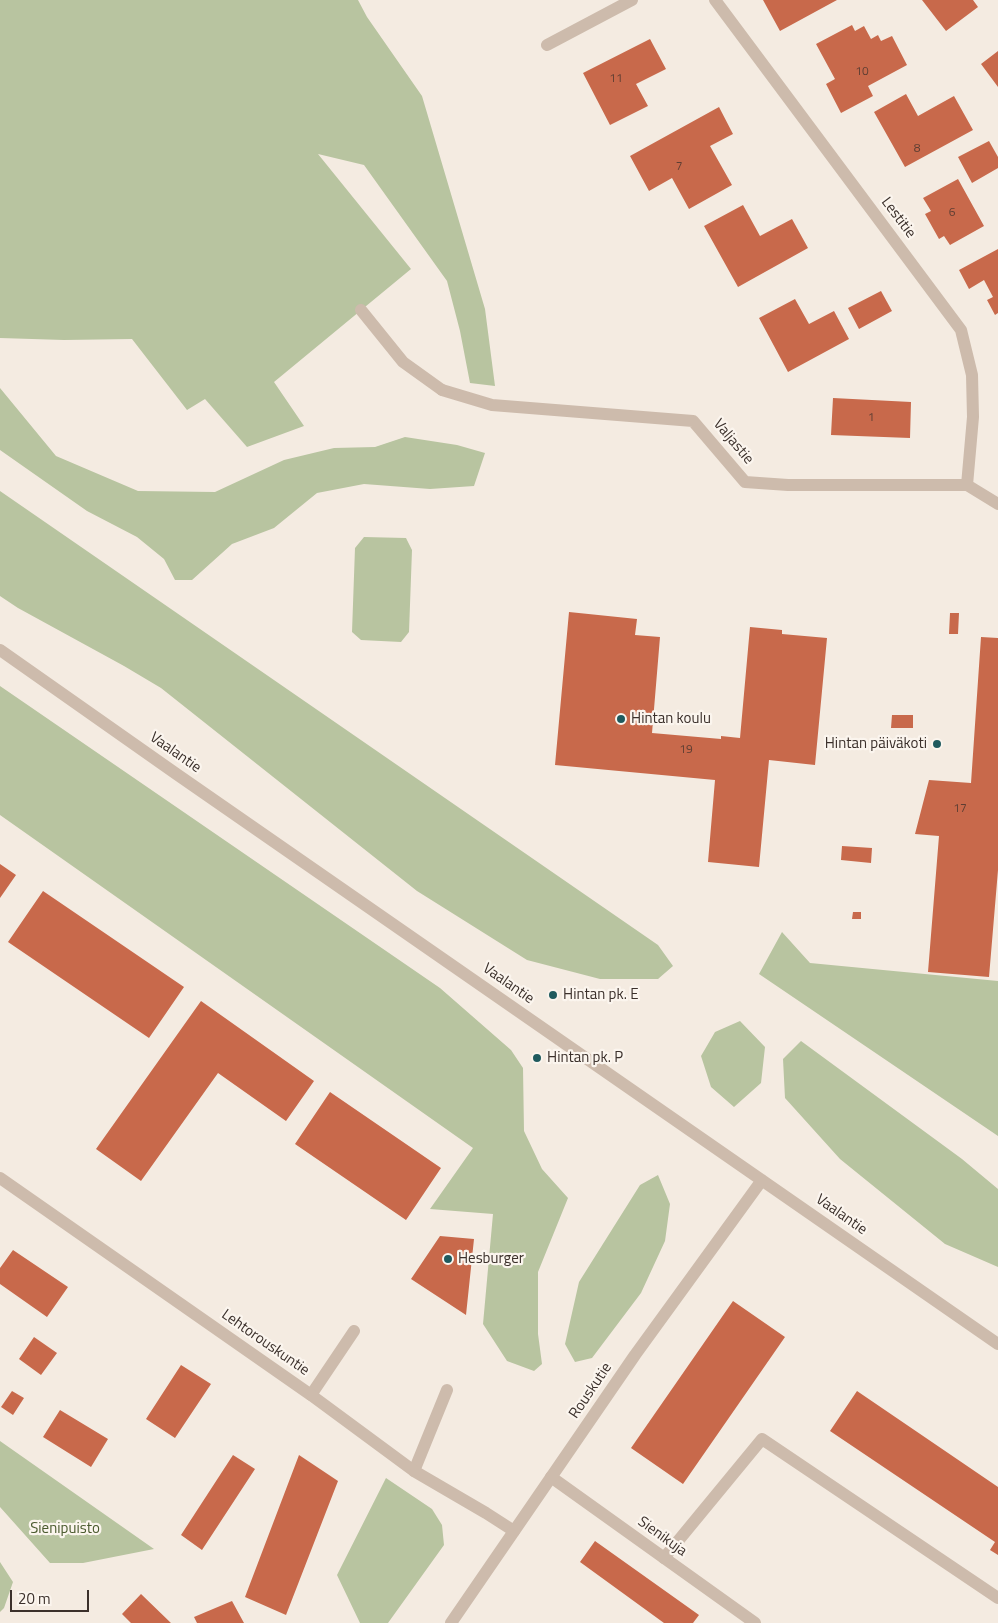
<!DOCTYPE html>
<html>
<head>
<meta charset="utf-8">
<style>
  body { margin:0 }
  #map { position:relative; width:998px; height:1623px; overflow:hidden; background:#f4ebe1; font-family:"Titillium Web",sans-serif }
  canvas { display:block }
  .scale { position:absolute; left:10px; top:1590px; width:79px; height:22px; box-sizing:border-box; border:2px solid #3b302b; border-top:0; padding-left:6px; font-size:15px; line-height:18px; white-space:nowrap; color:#3b302b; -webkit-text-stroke:4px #fbf5ee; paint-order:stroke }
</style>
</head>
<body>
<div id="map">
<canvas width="998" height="1623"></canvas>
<div class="scale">20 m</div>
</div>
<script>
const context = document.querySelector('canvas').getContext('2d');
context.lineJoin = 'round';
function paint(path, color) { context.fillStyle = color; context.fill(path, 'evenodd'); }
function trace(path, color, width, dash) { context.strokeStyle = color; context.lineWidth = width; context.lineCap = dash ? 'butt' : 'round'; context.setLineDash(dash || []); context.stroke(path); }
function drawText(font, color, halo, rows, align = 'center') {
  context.font = font + ' "Titillium Web",sans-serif'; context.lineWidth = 4.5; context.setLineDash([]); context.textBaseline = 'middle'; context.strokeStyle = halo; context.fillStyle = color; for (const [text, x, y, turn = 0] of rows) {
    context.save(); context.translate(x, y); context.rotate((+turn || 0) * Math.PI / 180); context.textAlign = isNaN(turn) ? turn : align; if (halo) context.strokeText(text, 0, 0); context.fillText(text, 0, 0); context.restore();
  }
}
paint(new Path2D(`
  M0,0H358L367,17L422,96L485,309L495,386L470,383L460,331L447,281L364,165L318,154L411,269L274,382L304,426L247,447L205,399L187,410L132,339L64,340L0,338Z
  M0,388L56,456L138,491L215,492L284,460L334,448L375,447L405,437L457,445L485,453L474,486L430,489L364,484L317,493L274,528L232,544L192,580H175L164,559L137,537L87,511L0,450Z
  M0,491L658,945L673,966L658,979H600L527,960L417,891L161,688L124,666L18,608L0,596Z
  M364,537L406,538L412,550L409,632L401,642L361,640L352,632L355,548Z
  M0,686L440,988L511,1050L523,1068L524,1131L542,1169L568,1198L538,1272V1334L542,1364L534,1371L507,1361L483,1324L493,1214L430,1209L473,1148L0,815Z
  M782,932L810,963L998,981V1136L759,974Z
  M740,1021L765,1047L761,1083L734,1107L711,1087L701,1056L715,1032Z
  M801,1041L962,1159L998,1189V1267L945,1244L840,1159L785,1098L783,1059Z
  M658,1175L670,1204L665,1241L641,1293L592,1358L575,1362L565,1344L579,1282L640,1185Z
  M0,1441L154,1549L83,1563H50L0,1507Z
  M386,1478L432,1509L442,1525L444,1545L388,1623H360L337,1575Z
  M0,1562L13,1582L4,1608L0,1612Z`), '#b8c4a0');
paint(new Path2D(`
  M763,0H837L780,31Z
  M922,0H973L978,7L946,31Z
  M852,25L855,31L864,26L871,39L878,35L881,41L892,36L907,65L868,86L873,96L841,113L826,84L835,79L816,44Z
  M650,39L666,69L636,84L648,106L610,125L583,73Z
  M998,51V87L981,64Z
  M906,94L918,116L954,96L973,130L905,167L874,112Z
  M719,107L733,134L710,146L732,185L689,209L672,178L649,191L630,156Z
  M989,141L998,157V168L972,183L958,157Z
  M958,179L984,226L950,245L944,236L939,239L925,214L931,211L923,198Z
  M743,205L760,236L792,219L808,248L738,287L704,226Z
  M998,249V313L995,315L987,300L993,297L984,280L969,289L959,270Z
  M881,291L892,311L859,329L848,308Z
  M795,299L809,324L834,311L849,339L788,372L759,318Z
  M833,398L911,402L910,438L831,435Z
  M569,612L637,619L635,635L660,637L652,733L721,739V736L740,738L750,627L782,630V634L827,638L815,765L769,760L759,867L708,862L715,780L555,765Z
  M950,613H959L958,634H949Z
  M981,637L998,638V870L989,977L928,972L939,836L915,834L929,780L971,783Z
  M892,715H913V728H891Z
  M842,846L872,848L871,863L841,860Z
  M0,864L16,875L0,898Z
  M43,891L184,987L149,1038L8,942Z
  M853,912H861V919H852Z
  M201,1001L314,1081L286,1121L218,1073L141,1181L96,1149Z
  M330,1092L441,1168L406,1220L295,1144Z
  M440,1236L474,1239L466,1315L411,1279Z
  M13,1250L68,1287L47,1317L0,1284V1268Z
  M733,1301L785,1337L683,1484L631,1448Z
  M34,1337L57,1353L41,1375L19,1359Z
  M181,1365L211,1384L175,1438L146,1419Z
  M12,1391L24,1398L13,1415L1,1407Z
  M857,1391L998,1487V1555L990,1550L995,1542L830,1431Z
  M60,1410L108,1439L91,1467L43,1437Z
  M233,1455L255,1469L202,1550L181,1535Z
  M299,1455L338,1481L286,1615L245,1597Z
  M595,1541L699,1615L693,1623H664L580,1562Z
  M141,1594L171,1623H131L122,1614Z
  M232,1601L244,1623H197L194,1617Z`), '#c8694b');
trace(new Path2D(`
  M361,310L403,362L442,390
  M311,1395L354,1331
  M414,1471L447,1390
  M664,1558L762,1439L998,1598`), '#cdbbac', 12);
trace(new Path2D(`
  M715,0L961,330L972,375L973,417L967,485
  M547,45L632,0
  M442,390L492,405L693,421L745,482L788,485H967L998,504
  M0,1178L311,1395L414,1471L486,1513L514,1531
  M551,1477L755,1623`), '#cdbbac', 12);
trace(new Path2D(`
  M0,650L175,773L998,1344
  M451,1623L635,1355L762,1180`), '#cdbbac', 12);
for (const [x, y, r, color] of [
  [621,719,5,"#1f5a5e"],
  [937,744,5,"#1f5a5e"],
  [553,995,5,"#1f5a5e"],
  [537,1058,5,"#1f5a5e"],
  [448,1259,5,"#1f5a5e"]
]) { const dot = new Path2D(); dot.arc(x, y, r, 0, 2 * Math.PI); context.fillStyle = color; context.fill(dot); trace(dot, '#fbf5ee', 2); }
drawText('12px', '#5e3e33', null, [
  ["10",862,72],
  ["11",616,79],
  ["8",917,149],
  ["7",679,167],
  ["6",952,213],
  ["1",871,418],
  ["19",686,750],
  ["17",960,809]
]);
drawText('15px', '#3b302b', '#fbf5ee', [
  ["Lestitie",898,218,53],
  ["Valjastie",733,442,50],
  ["Vaalantie",175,753,35],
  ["Vaalantie",508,984,35],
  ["Vaalantie",841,1215,35],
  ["Lehtorouskuntie",265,1343,35],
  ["Rouskutie",591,1391,-56],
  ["Sienikuja",662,1537,36]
]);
drawText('15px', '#3b302b', '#fbf5ee', [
  ["Hintan koulu",631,719],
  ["Hintan päiväkoti",927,744,"right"],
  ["Hintan pk. E",563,995],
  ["Hintan pk. P",547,1058],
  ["Hesburger",458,1259]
], 'left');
drawText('15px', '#4a5a2e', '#fbf5ee', [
  ["Sienipuisto",65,1529]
]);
</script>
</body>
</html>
